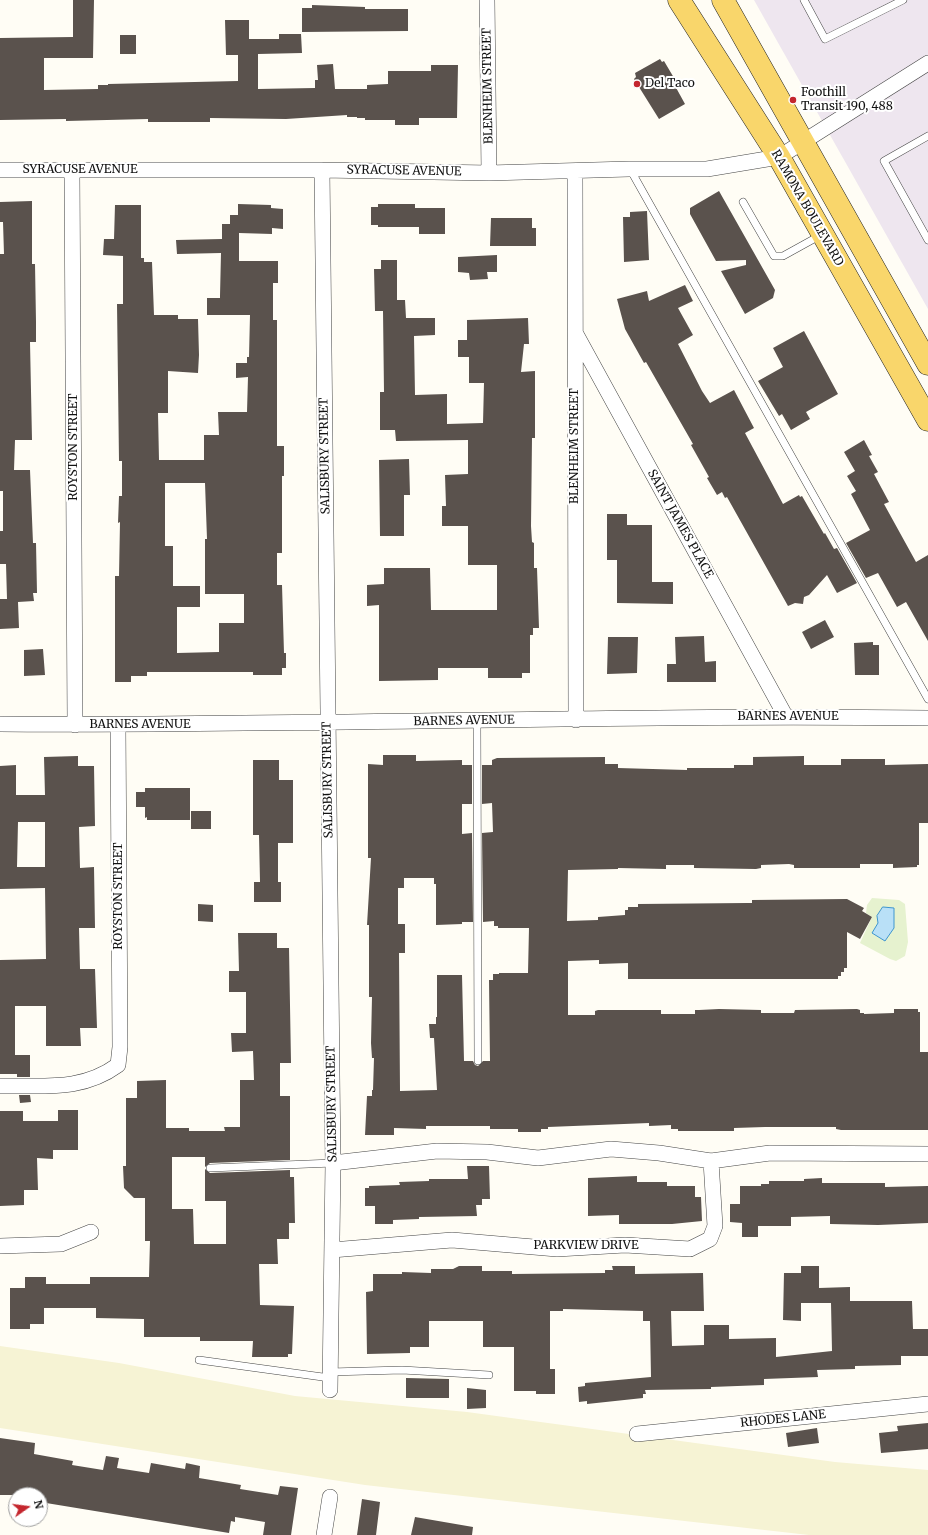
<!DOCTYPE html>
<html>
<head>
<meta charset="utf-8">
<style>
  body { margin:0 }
  #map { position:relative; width:928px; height:1535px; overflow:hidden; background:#fffdf5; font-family:Merriweather,serif }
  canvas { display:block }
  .north { position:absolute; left:8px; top:1487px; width:40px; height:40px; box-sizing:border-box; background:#fff; border:1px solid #a0a0a0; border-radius:50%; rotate:76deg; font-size:11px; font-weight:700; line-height:16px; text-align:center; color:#111 }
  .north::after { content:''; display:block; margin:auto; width:14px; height:18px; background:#c4262e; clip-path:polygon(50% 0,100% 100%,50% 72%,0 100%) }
</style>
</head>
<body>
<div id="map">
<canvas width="928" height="1535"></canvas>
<div class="north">N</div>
</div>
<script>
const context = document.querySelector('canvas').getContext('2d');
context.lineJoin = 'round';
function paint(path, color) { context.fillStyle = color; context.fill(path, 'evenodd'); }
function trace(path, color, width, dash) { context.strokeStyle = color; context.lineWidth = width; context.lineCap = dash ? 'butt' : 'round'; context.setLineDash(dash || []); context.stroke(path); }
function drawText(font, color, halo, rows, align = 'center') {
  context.font = font + ' Merriweather,serif'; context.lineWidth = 4; context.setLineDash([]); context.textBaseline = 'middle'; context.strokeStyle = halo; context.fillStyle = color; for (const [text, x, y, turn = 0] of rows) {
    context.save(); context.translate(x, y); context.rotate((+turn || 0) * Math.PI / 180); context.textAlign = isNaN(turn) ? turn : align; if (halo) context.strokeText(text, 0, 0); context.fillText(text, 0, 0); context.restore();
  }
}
paint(new Path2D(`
  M754,0H928V309Z`), '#eee6ef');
paint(new Path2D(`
  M0,1346L119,1363L295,1396L467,1412L835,1462L928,1470V1535H809L365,1485L0,1428Z`), '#f6f3d4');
paint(new Path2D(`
  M872,898L899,900L905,904L908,942L905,956L896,961L890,959L860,943L872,917L866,913L867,905Z`), '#e6f2cf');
const water = new Path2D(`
  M883,907L894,908V928L885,941L872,933L878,923L877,916Z`);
paint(water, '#b9e0f7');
trace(water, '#3f96cf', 1);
paint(new Path2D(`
  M73,0H94L93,58H44V90L98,89V85H108V84L238,81V55H226L225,20H249V39H279V34H301L302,53L258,54V89L315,88V80H318L317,65L333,64L335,89H367V85L388,84V71H431V65H458L457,118H419V125H395V120H365V118H357V117H347V115L286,119L210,118V122H148V119L66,121V119L0,120V38L73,37Z
  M312,5L365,7V9H408V31L302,32V8H312Z
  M120,35H136V54H120Z
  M660,59L662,62L664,61L677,83L674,84L685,104L659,119L634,79L636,77L635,73Z
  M719,191L775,290L773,298L745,314L721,271L746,265V260L716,261L690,214V208Z
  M32,201V264H35L36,322V342H30L32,440H15L14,470H30L33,543H36L37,593H33L34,601L18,602L19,628L0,629V599H7L6,564H0V531H3V491H0V254H4L3,222H0V202Z
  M238,204L271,205V208L283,209V229L272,228V234L239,233V261H278V283H273V320H277V446H284V476H282V553H277V585H282L284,653H286V668H282V675H253V672H147V676H131V682H115V576H119L120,522L118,523L119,496H122V461H119L117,304H123V256L103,255L104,239H114L115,205H141V258H144V262H152L154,315H178V319H198L199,355L198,373L168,371V413H158L159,460H204V435H219L218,412H247L248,377L236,378V363H247V357H249L250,315H207V298H220V296L221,253L177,254L176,240L222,239V224H230V215H238ZM165,483H205L207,539H205V594H244V623H219V652L177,653V607H200V586H173V546H165Z
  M378,204H415V208H445V234H419V227H378V225H371V207H378Z
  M647,211L649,260L624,262L623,217H630V212Z
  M491,218H532V228H536V246H490Z
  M497,255V272H487L488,279L470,280L469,273L458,272V257Z
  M381,260H397V300H405L406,318H435V335L414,336L415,395L447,394V424L483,423L484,383H469V357H458V340H467V320L528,318L529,344H524L521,372L535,371V438H532L531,526L532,542L534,543V568H537L539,628H533V635H530V673H522V678H488V668H438V680L379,681V605L367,606V585L384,584V568H430L431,610H497V565H468V526H442V506H446L445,475L468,474V440L396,441L395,430H380V392H384L383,311H375L374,269H381Z
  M685,285L693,301L678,308L693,335L678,344L702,391L710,403L734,390L754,428L745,433L783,504L799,495L800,497L802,496L824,534L825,533L834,549L837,548L857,583L837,593L827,575L809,595L804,597L803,604L795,603L788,606L727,497L725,498L722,492L717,495L707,478L709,477L691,445L693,444L646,362L644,363L625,329L617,299L647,291L649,301Z
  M804,331L838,394L806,412L810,419L791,430L782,414L779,416L758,381L783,367L773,348Z
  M864,440L872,455L869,456L878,472L874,474L889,502L884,504L916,562L928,555V641L906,602L897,607L878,573L866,578L846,543L870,530L851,494L856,491L847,476L855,471L844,452Z
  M409,459L410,495H404V536H380L379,460Z
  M607,514H627V525H652V582H673V604L617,603V560H607Z
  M825,620L834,637L811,649L802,632Z
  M704,636L705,662L716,661V682H667V664H676L675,637Z
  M608,637H638L637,673L607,674Z
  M873,642V645H879V675H855L854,643Z
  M43,649L45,675L24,676V650Z
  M383,755H416V761L462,760V765H472V804H462V834L472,833L473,922H462V924L436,925V884H434V878H404V888H398V924H405V953H399L400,1091L437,1090L434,1038H430L429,1024H436V1017H437V975H462L464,1061H473L475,1065L478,1066L483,1061H490L489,980H493V974H499V973H528L529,928H498V926H494V921L483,922L482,833L493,832L492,803L482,804V765H492V760L497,758L605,757V764H618V768L687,770V768H734V765H753V757L804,756V765H841V759H885V765L928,764V823H919V865H917V867L893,868V864H860V868H794V865L789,864L761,865V868L756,869L694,868V865H666V869L618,868V869L568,870L567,921L598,920V917L625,915V910H628V907H638V904L747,903H752V900L847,899L864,908L862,911L872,917L860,939L847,932V968H844V972H841V976H838V979H628V963L599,964V960L568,961V1015H595V1011L598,1010H661V1014H695V1010H699L719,1009L761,1010V1013H794L795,1010L857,1009L860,1010V1013H864V1014L894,1013V1009H918V1012H920V1052H928V1130H841L836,1129V1127H765L734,1128V1131H678V1129H671V1125L649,1126V1123L548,1127V1129H541V1132H518V1129H490V1126H426V1129L394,1128V1135H365L367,1096H372V1090H373L374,1058H372L371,1043L372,997H369V925H367L371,858H368V764L383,765Z
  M78,756V766H94L95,826L79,827L80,868L94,867L95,928H79L80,969H95L97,1028H80L81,1046H46V1006H15V1055H30V1077H17V1074H0V960L46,959L45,888L0,889V766L16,765V795H45L44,757ZM18,822H45V867H17Z
  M253,760H279V780H293V843H278V882H281V902H254V882H260L259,835H253Z
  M145,788H190V820H147V817L145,818V807H136V792H145Z
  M191,811H211V829H191Z
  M198,904L213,905V922L198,921Z
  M238,933H277V948H289L291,1063H280V1096H290V1160L210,1163L205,1167V1157H172V1209H193L194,1244H226V1201H205V1169L210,1173L290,1170V1177H294L295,1223H289V1239H277L278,1264H259L260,1305L294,1306L292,1354H288V1357H252L253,1341H200V1337H144V1319L96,1318V1308H44V1324H30V1329H10V1288H25V1277H46V1284H90V1277H149L150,1241H145V1198H134L124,1188L123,1166H126V1098H137V1081L166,1080V1128H189V1131H225L224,1127H240V1080H254L253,1051L232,1052L231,1033H246V992H229V971H239Z
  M19,1095H30L31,1102L20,1103Z
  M58,1110H78V1150H53V1159L37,1158L38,1190H24V1205L0,1206V1111H23V1121H58Z
  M467,1166H489L490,1199H482V1205H476L477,1216L419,1217V1219L393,1220V1224H375V1206H365V1188H369V1186L400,1185L399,1182L429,1181V1179H468Z
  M637,1176V1182H667V1186H695V1197H701L702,1221L672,1224H619V1215L588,1216V1178Z
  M822,1178V1183H885V1187L928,1186V1223L878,1225L830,1224V1216L791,1217V1226H758V1237H742V1223L730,1222V1204H740V1186H761V1184H769V1181H804V1179Z
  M459,1266H482V1271H512V1274L605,1273V1270H613L612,1266H635V1274L703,1273L704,1311H671L672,1346L704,1345V1325H729V1339L776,1338V1357L832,1351L831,1303H801V1321L783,1320L784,1273H801V1266H819V1288L850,1287V1301H912L913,1329H928V1356H901V1365L855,1366V1369L817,1370L818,1377L764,1379V1385L711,1387V1389L645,1390L646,1394H643V1398L587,1404V1401L579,1402L578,1387L585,1386V1383L651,1377L650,1321H643V1311L563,1309V1311H550V1369H555V1394H536V1391H514V1347H483V1321H429V1347H410V1353L367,1354L366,1292L373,1291V1274H402V1272L431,1273V1269H453Z
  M406,1378L449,1379V1398H406Z
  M467,1388L486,1390V1408L467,1409Z
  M928,1423V1449L881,1453L879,1433L898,1431L897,1426Z
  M817,1428L819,1443L788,1447L786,1433Z
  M0,1438L35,1443L34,1454L73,1461L72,1465L103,1470L106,1456L119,1458L117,1468L149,1473L151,1463L185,1469L186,1463L200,1466L199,1478L241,1485L240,1489L278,1495L280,1486L298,1488L291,1535H263L265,1522L235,1517V1522L231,1521L229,1533L40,1502V1495H0Z
  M362,1499L380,1502L376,1535H357Z
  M415,1517L473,1527L472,1535H411Z`), '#5a524d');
const lane = new Path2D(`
  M804,0L825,39L903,0
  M928,136L884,161L928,240
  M630,169L928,699
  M743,202L774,256H783L821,235
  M477,721L478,1061
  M210,1168L333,1163
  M199,1360L330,1378
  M330,1372L402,1370L489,1375`);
const street = new Path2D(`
  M487,0L489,173
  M0,170H322L489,173L629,169H707L779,157L928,63
  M72,170L75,725
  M322,170L333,1163L330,1390
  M575,171L576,720
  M576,334L786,717
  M0,724C309,726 619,714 928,718
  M0,1086C43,1085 81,1092 118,1065L120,1047L118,725
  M333,1163L437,1151L487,1152L538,1158L611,1149L659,1153L711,1161L770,1153L928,1154
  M0,1246L61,1244L91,1232
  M332,1250L452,1240L557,1249L625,1245L690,1249L710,1239L715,1226L711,1161
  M637,1434L928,1404
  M324,1535L330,1497`);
const primary = new Path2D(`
  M679,0L779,157L928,420
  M723,0L928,364`);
trace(lane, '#444', 8);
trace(street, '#444', 16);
trace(primary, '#222', 23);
trace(lane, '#fff', 7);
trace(street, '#fff', 15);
trace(primary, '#f9d66b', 22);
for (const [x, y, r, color] of [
  [637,84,4,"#c4262e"],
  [793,100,4,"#c4262e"]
]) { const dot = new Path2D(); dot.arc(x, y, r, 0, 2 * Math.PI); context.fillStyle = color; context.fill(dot); trace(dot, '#fff', 1.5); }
drawText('12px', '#111', '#fff', [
  ["Del Taco",645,84],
  ["Foothill",801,93],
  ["Transit 190, 488",801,107]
], 'left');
drawText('12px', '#111', '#fff', [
  ["BLENHEIM STREET",488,86,-91],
  ["SYRACUSE AVENUE",80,170],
  ["SYRACUSE AVENUE",404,171,1],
  ["RAMONA BOULEVARD",807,208,60],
  ["BLENHEIM STREET",575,446,-90],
  ["ROYSTON STREET",74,447,-90],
  ["SALISBURY STREET",325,456,-91],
  ["SAINT JAMES PLACE",680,524,61],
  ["BARNES AVENUE",788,717],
  ["BARNES AVENUE",464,721,-1],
  ["BARNES AVENUE",140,725],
  ["SALISBURY STREET",328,780,-91],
  ["ROYSTON STREET",119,896,-90],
  ["SALISBURY STREET",332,1104,-91],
  ["PARKVIEW DRIVE",586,1246],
  ["RHODES LANE",783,1419,-6]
]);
</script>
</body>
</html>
